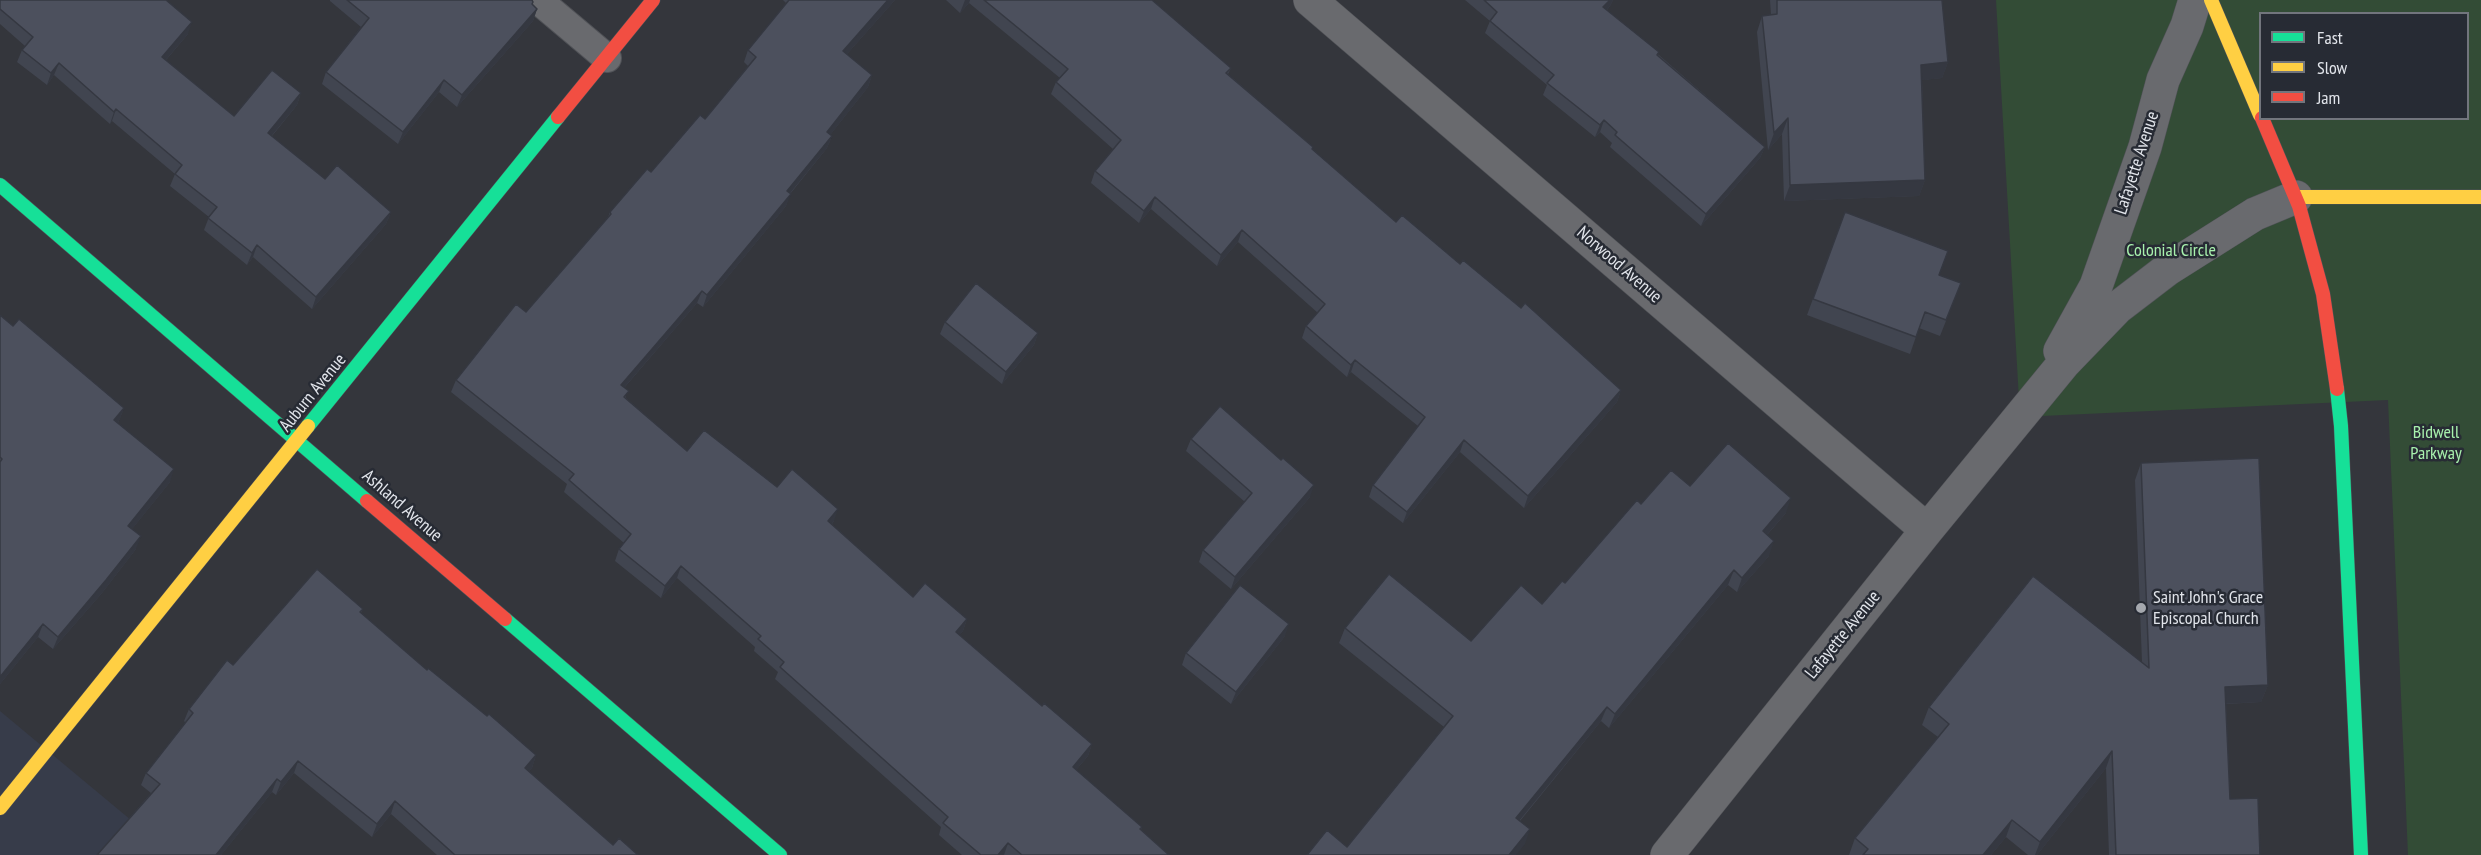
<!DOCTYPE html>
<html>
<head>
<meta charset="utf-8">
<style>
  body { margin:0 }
  #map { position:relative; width:2481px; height:855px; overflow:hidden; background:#34363c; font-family:"PT Sans Narrow",sans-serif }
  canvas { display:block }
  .legend { position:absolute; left:2259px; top:12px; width:210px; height:108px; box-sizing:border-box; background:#272b34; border:2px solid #72757d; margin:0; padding:8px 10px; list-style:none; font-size:18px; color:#e2e5eb }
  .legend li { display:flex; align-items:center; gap:12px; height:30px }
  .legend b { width:30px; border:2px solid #72757d }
</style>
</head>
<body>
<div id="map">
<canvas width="2481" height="855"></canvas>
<ul class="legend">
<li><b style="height:8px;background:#16e098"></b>Fast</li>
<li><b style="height:8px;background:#ffcf43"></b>Slow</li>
<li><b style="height:8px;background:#f24e42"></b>Jam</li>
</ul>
</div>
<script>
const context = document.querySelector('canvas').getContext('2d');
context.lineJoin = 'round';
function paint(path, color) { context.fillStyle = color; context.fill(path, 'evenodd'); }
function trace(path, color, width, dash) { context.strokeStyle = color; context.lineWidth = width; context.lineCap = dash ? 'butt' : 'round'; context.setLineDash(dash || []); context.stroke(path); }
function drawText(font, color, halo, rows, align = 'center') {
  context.font = font + ' "PT Sans Narrow",sans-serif'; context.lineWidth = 5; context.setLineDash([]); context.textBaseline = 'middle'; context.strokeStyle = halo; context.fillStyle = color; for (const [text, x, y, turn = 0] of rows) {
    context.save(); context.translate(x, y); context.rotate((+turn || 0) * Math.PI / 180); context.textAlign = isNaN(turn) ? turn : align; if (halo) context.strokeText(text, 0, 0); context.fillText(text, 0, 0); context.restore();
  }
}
paint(new Path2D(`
  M0,711L173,855H0Z`), '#373c4a');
paint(new Path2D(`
  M1996,0H2481V855H2408L2388,400L2020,417ZM2260,14H2468V118H2260Z`), '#334c36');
const lane = new Path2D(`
  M538,0L607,58`);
const street = new Path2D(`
  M1310,0L1927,530
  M2060,351L2096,286L2145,147L2163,80L2187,26L2195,0
  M1667,855L1927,530L2064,363L2117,308L2168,269L2255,214L2296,197`);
const fast = new Path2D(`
  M0,185L367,501
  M2337,389L2341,426L2361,855
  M308,426L558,117
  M505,619L780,855`);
const slow = new Path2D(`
  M2211,0L2260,115
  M2296,197H2481
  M0,808L308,426`);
const jam = new Path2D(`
  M558,117L653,0
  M2262,118L2299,206L2323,294L2337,389
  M367,501L505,619`);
trace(lane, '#505257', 30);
trace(street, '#505257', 34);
trace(fast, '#505257', 15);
trace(slow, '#505257', 15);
trace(jam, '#505257', 15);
trace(lane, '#696a6e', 28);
trace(street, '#696a6e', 33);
trace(fast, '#16e098', 14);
trace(slow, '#ffcf43', 14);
trace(jam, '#f24e42', 14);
paint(new Path2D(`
  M0,0L188,34L166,60L234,116L301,93L297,105L272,136L325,179L391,212L386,224L312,309L253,257L247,265L204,230L209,217L170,186L175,174L112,121L110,124L54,75L47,85L17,62L22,50L25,46L0,24Z
  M330,0H532V5L537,9L533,21L457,107L439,92L398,144L322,84L326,72L361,27L330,1Z
  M783,0H895L847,54L872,75L868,87L830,135L832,136L827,148L790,194L786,206L703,307L697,303L624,388L626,398L687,451L777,487L834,521L832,524L913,597L967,619L963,631L959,635L1042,706L1092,744L1088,756L1076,770L1142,827L1141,830L1169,855H962L939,835L941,827L775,679L778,672L754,651L755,647L677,578L661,598L615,561L619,549L624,543L564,492L567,484L451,392L456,380L526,312L608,217L610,212L705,119L748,66L744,62L748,50L786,3Z
  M946,0H1152L1231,68L1228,74L1313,147L1312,150L1396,222L1460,264L1621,390L1617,402L1524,508L1460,452L1403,523L1369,497L1373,485L1418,426L1351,372L1347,377L1302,338L1306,326L1318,313L1238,242L1217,266L1151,209L1139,223L1091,183L1095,171L1113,149L1051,94L1056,82L1060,78L969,3L960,13Z
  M1465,0H1613L1610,6L1607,10L1765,147L1760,158L1701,226L1610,147L1612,143L1600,132L1595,137L1543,95L1547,85L1485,33L1490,21Z
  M1770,0H1942L1948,62L1942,78L1922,80L1925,180L1919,196L1784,201L1782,134L1768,150L1757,32L1762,16L1771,15Z
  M1845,212L1939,275L1961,283L1940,336L1919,328L1910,354L1807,315Z
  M0,315L13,326L124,408L118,423L170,482L132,529L136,549L102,593L53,649L38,637L0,684Z
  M945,322L1038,333L1034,345L1002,384L940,334Z
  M1191,439L1310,497L1231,589L1199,562L1203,550L1245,502L1186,451Z
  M2141,463L2268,685L2261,702L2226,704L2230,799L2260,855H2109L2106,768L2037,855H2028L2006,837L1991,855H1849L1855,838L1938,737L1922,725L1929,707L2142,662L2135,480Z
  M1690,486L1786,513L1767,535L1769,556L1737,592L1728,585L1609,728L1601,721L1520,821L1525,844L1347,847L1444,727L1339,643L1345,628L1471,641L1542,604L1565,583L1641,504Z
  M363,609L361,613L427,670L536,755L532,768L529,771L613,845L638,855H437L391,814L372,837L294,773L276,795L272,792L221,855H97L151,793L141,785L146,773L186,723L184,721L189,709L233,665Z
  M1285,636L1231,704L1182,665L1186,653Z`), '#414550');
paint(new Path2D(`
  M888,0H895L839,63L843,51Z
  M965,0H970L969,3L960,13Z
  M1610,0H1613L1610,6L1599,19L1603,7Z
  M537,9L533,21L457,107L462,95Z
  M192,22L188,34L158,69L162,57Z
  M1948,62L1942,78L1915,81L1921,65Z
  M59,63L54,75L47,85L51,73Z
  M872,75L868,87L823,144L827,132Z
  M444,80L439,92L398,144L403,132Z
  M301,93L297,105L264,145L268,133Z
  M116,109L112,121L110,124L114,112Z
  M1788,118L1782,134L1768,150L1774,133Z
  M1604,120L1600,132L1595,137L1600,125Z
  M832,136L827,148L782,203L787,191Z
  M1765,147L1760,158L1701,226L1706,214Z
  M1925,180L1919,196L1784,201L1790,185Z
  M791,194L786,206L703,307L707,295Z
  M1155,197L1151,209L1139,223L1144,211Z
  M391,212L386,224L312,309L316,297Z
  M1242,230L1238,242L1217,266L1221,255Z
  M257,245L253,257L247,265L252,253Z
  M702,291L697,303L616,397L621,385Z
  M1038,333L1034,345L1002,384L1006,372Z
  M1355,360L1351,372L1347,377L1351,365Z
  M1621,390L1617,402L1524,508L1528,496Z
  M124,408L119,421L110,433L114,420Z
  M1464,440L1460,452L1403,523L1407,512Z
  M174,469L170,482L124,539L128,526Z
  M1314,485L1310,497L1231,589L1235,577Z
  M1791,498L1786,513L1757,546L1763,531Z
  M838,509L834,521L824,533L828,521Z
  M141,536L136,549L102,593L53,649L58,637Z
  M1774,541L1769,556L1737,592L1742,578Z
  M681,566L677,578L661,598L665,586Z
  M1734,570L1728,585L1609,728L1615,714Z
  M967,619L963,631L952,644L956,632Z
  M43,624L38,637L0,684V677Z
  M1289,624L1285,636L1231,704L1236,692Z
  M2268,685L2261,702L2219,704L2225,687Z
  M1607,707L1601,721L1510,832L1516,818Z
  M1092,744L1088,756L1069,778L1073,767Z
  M2112,751L2106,768L2037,855H2035L2040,842Z
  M536,755L532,768L521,780L525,768Z
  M298,761L294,773L276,795L281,782Z
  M277,779L272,792L221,855H216Z
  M395,801L391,814L372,837L377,824Z
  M2012,820L2006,837L1991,855H1983Z
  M1530,829L1525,844L1516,855H1509Z
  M1008,843L1004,855H998Z`), '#353841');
const building = new Path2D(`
  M0,0H166L192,22L162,57L234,116L272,70L301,93L268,133L325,179L337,165L391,212L316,297L257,245L252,253L208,218L217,207L175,174L182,165L116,109L114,112L59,63L51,73L22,50L33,37L0,9Z
  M347,0H532L533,2L532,4L537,9L462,95L444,80L403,132L326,72L369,18Z
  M789,0H888L843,51L872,75L827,132L832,136L787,191L791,194L707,295L702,291L621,385L629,391L624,397L687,451L704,430L777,487L792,469L838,509L828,521L913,597L925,583L967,619L956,632L1042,706L1044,703L1092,744L1073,767L1142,827L1140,829L1169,855H1022L1008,843L998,855H981L943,823L948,817L780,667L784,662L758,639L761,636L681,566L665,586L619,549L631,534L569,480L574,474L456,380L516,304L526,312L611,214L610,212L647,169L651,172L700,115L705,119L756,57L748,50Z
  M984,0H1152L1231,68L1226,73L1313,147L1312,149L1396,222L1402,215L1460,264L1463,260L1521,308L1525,303L1621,390L1528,496L1464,440L1407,512L1373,485L1425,417L1355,360L1351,365L1306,326L1325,304L1242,230L1221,255L1155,197L1144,211L1095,171L1121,140L1056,82L1068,69Z
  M1484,0H1610L1603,7L1659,52L1657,55L1765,147L1706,214L1615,135L1617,132L1604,120L1600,125L1547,83L1554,75L1490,21L1497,12Z
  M1777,0H1942L1948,62L1921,65L1925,180L1790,185L1788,118L1774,133L1762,16L1777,14Z
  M1845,212L1948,251L1939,275L1961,283L1946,320L1925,312L1916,337L1813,299Z
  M976,283L1038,333L1006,372L945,322Z
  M0,315L13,326L19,319L124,408L114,420L174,469L128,526L141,536L106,580L58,637L43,624L0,677V462L2,459L0,457Z
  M1220,406L1281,460L1283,458L1314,485L1235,577L1203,550L1252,493L1191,439Z
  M1728,443L1791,498L1763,531L1774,541L1742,578L1734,570L1615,714L1607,707L1516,818L1530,829L1509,855H1307L1327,830L1347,847L1453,716L1345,628L1389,574L1471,641L1521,585L1542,604L1562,581L1565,583L1637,500L1641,504L1671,470L1690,486Z
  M2259,458L2268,685L2225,687L2230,799L2258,798L2260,855H2116L2112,751L2040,842L2012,820L1983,855H1863L1868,849L1855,838L1949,724L1929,707L2033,576L2149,668L2141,463Z
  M317,569L363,609L360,612L427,670L428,668L487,716L489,714L536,755L525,768L613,845L619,838L638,855H455L395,801L377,824L298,761L281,782L277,779L216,855H97L160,784L146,773L193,713L189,709L227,660L233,665Z
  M1240,585L1289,624L1236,692L1186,653Z`);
paint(building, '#4c505d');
trace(building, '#353841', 1.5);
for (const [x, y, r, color] of [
  [2141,608,6,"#a5a8ae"]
]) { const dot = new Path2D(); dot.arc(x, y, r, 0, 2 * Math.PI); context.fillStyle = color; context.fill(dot); trace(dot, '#272b34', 2); }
drawText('18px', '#e2e5eb', '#272b34', [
  ["Lafayette Avenue",2137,163,-72],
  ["Norwood Avenue",1619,265,41],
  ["Auburn Avenue",313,393,-51],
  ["Ashland Avenue",402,506,41],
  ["Lafayette Avenue",1843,635,-51]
]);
drawText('18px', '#a8f1ad', '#272b34', [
  ["Colonial Circle",2171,251],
  ["Bidwell",2436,433],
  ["Parkway",2436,454]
]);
drawText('18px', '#e2e5eb', '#272b34', [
  ["Saint John's Grace",2153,598],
  ["Episcopal Church",2153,619]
], 'left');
</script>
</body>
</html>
